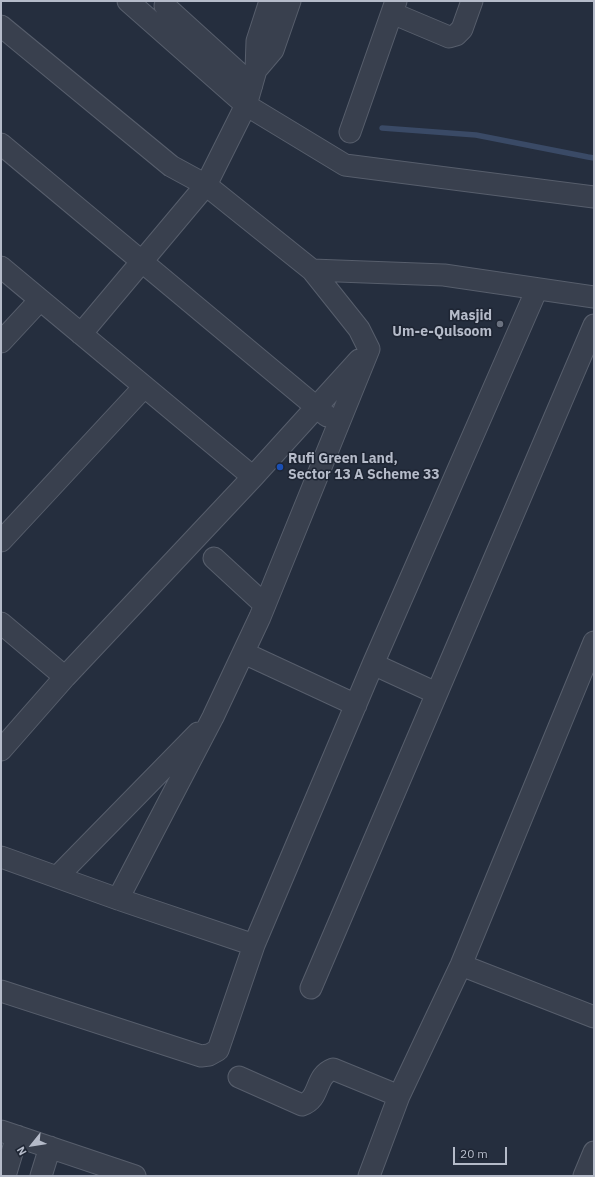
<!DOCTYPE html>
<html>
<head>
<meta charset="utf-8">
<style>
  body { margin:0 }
  #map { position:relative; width:595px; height:1177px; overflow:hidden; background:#252e3e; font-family:"IBM Plex Sans",sans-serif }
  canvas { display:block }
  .frame { position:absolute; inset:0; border:2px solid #b5bbc9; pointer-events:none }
  .north { position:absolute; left:12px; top:1125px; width:40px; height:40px; -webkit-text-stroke:3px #1e2533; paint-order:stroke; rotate:240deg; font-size:11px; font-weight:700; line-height:16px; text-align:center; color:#b5bbc9 }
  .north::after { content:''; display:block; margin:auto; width:14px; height:18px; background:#b5bbc9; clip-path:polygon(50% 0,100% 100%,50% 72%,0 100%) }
  .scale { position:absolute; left:453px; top:1147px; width:54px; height:18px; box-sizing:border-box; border:2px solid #b5bbc9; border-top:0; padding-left:5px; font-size:12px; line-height:14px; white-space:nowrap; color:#b5bbc9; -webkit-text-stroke:3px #1e2533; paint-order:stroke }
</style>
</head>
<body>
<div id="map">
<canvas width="595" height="1177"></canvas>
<div class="frame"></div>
<div class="north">N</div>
<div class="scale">20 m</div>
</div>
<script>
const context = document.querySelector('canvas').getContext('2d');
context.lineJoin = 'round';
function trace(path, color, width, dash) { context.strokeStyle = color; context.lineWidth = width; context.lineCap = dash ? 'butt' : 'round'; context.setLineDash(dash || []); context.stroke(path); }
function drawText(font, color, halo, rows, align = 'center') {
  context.font = font + ' "IBM Plex Sans",sans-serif'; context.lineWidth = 3; context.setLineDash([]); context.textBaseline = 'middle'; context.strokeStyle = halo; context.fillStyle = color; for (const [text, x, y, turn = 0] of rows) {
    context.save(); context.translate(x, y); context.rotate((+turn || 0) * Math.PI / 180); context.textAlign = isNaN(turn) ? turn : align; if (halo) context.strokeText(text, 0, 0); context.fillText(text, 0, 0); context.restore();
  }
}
trace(new Path2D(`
  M382,128L476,135L588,157L594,158`), '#3a4a66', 5.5);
const minor = new Path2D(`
  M128,1L246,105L345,165L594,197
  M165,6L252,85
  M392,13L449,37L456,35L462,29L472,1
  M1,26L171,166L206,185L312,270L359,329L369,349L260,617L213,717L118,899
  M256,70L273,50L290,1
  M350,132L396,1
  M1,144L327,416
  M1,267L253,477
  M312,270L444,275L594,297
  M81,334L206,185L246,105L256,70L257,41L270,1
  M1,342L40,300
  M1,541L144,387
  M214,558L265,605
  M1,623L65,677
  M244,653L356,705
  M373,664L436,693
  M1,750L65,677L253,477L359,360
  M1,857L118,899L254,945
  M57,877L198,733
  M461,965L594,1017
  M311,988L594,325
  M1,991L201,1056L209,1055L218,1050L254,945L373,664L537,289
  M239,1077L302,1105C321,1099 314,1076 333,1069L399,1096
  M1,1131L135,1176
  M5,1176L17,1136
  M41,1176L50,1147
  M369,1176L399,1096L461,965L594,642
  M584,1176L594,1152`);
trace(minor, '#575e6c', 23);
trace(minor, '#39404e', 21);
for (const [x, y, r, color] of [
  [500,324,4,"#6b7280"],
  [280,467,4,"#1a4fb4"]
]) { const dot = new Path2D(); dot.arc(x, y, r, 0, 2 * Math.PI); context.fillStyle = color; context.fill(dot); trace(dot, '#1e2533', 1.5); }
drawText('bold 14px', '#b5bbc9', '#1e2533', [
  ["Masjid",492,316],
  ["Um-e-Qulsoom",492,332],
  ["Rufi Green Land,",288,459,"left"],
  ["Sector 13 A Scheme 33",288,475,"left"]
], 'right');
</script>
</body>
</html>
